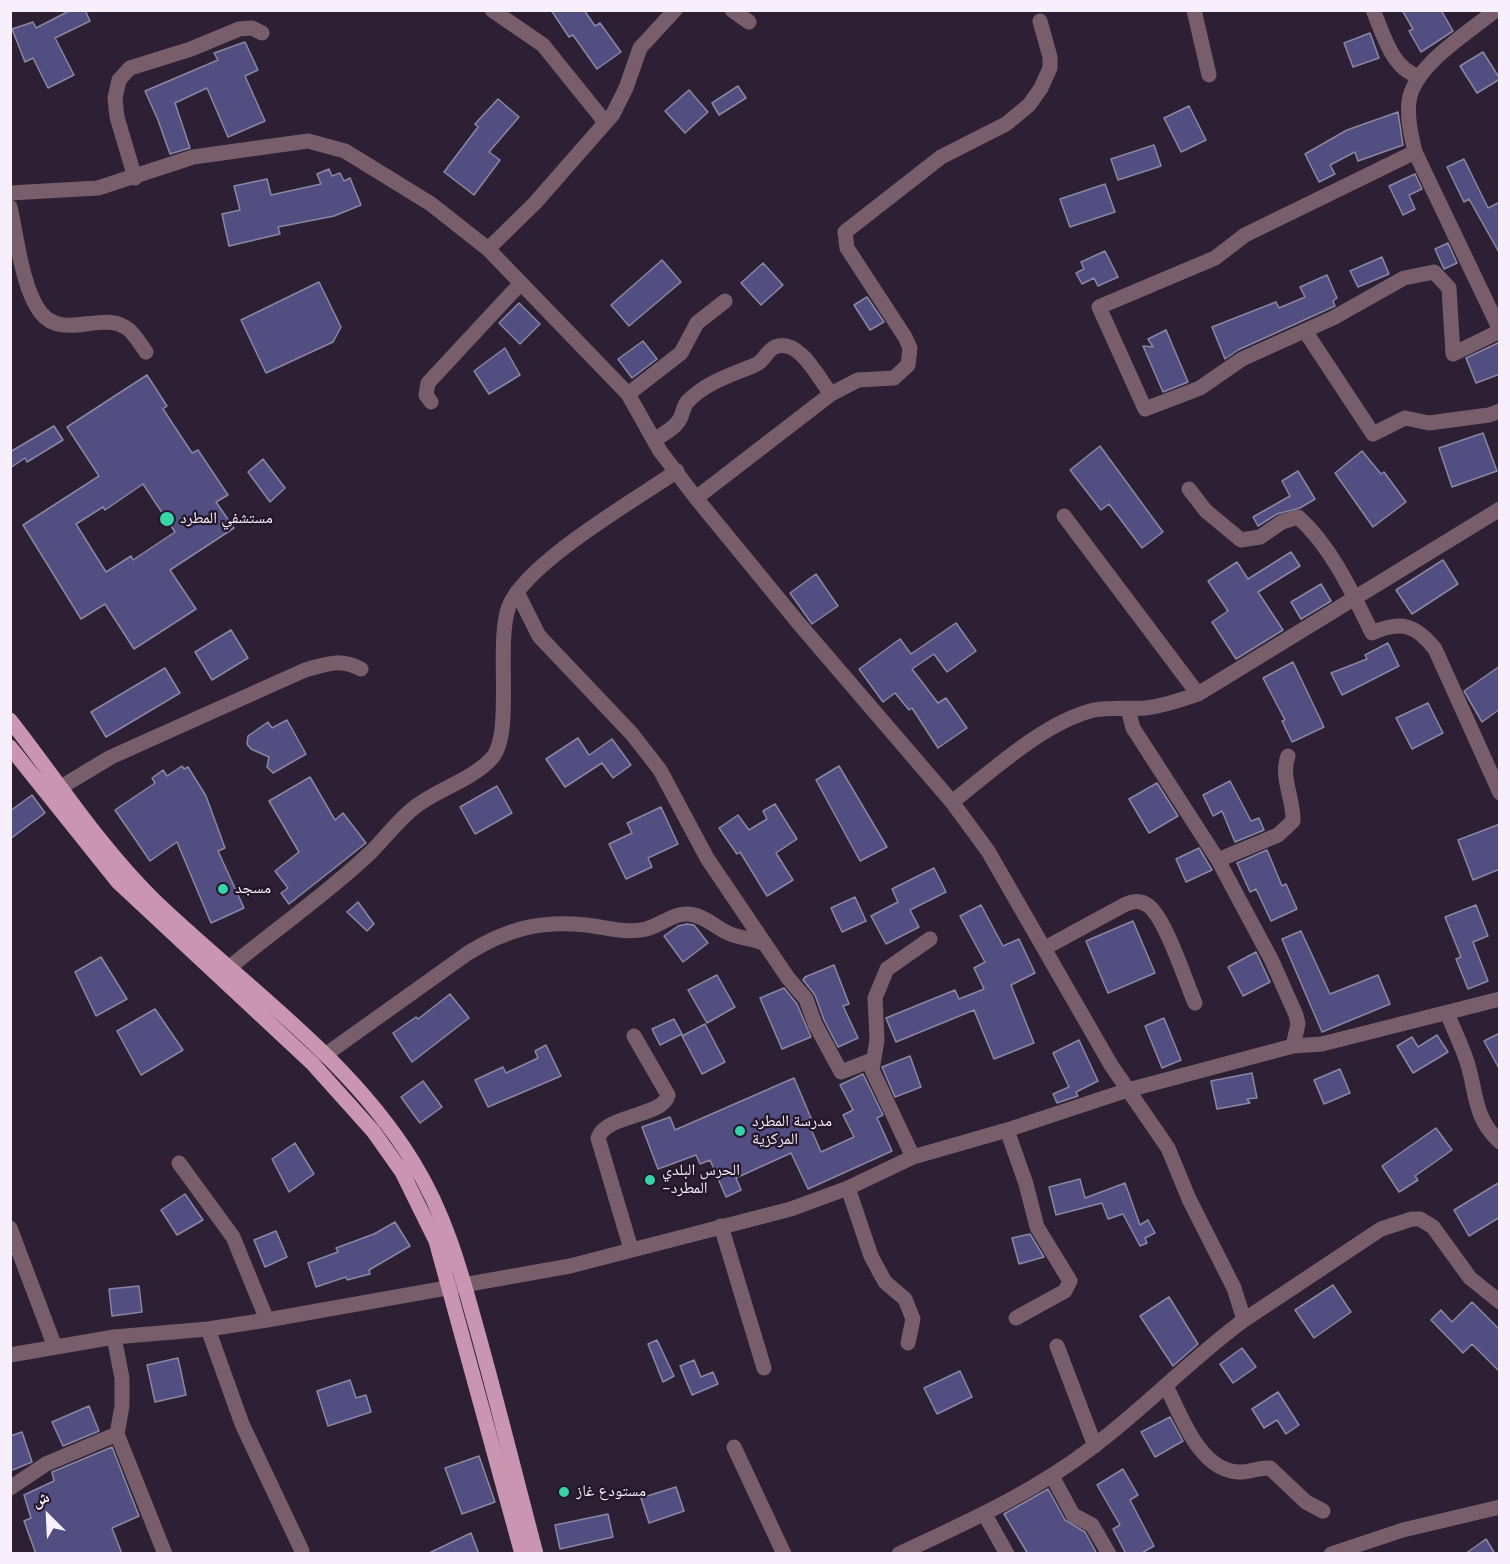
<!DOCTYPE html>
<html>
<head>
<meta charset="utf-8">
<style>
  body { margin:0 }
  #map { position:relative; width:1510px; height:1564px; overflow:hidden; background:#2e2034; font-family:"DM Sans","Noto Naskh Arabic",sans-serif }
  canvas { display:block }
  .frame { position:absolute; inset:0; border:12px solid #f8effc; pointer-events:none }
  .north { position:absolute; left:18px; top:1486px; width:60px; height:60px; -webkit-text-stroke:4px #241629; paint-order:stroke; rotate:336deg; font-size:16px; font-weight:700; line-height:24px; text-align:center; color:#f8effc }
  .north::after { content:''; display:block; margin:auto; width:21px; height:27px; background:#f8effc; clip-path:polygon(50% 0,100% 100%,50% 72%,0 100%) }
</style>
</head>
<body>
<div id="map">
<canvas width="1510" height="1564"></canvas>
<div class="frame"></div>
<div class="north">ش</div>
</div>
<script>
const context = document.querySelector('canvas').getContext('2d');
context.lineJoin = 'round';
function paint(path, color) { context.fillStyle = color; context.fill(path, 'evenodd'); }
function trace(path, color, width, dash) { context.strokeStyle = color; context.lineWidth = width; context.lineCap = dash ? 'butt' : 'round'; context.setLineDash(dash || []); context.stroke(path); }
function drawText(font, color, halo, rows, align = 'center') {
  context.font = font + ' "DM Sans","Noto Naskh Arabic",sans-serif'; context.lineWidth = 4.5; context.setLineDash([]); context.textBaseline = 'middle'; context.strokeStyle = halo; context.fillStyle = color; for (const [text, x, y, turn = 0] of rows) {
    context.save(); context.translate(x, y); context.rotate((+turn || 0) * Math.PI / 180); context.textAlign = isNaN(turn) ? turn : align; if (halo) context.strokeText(text, 0, 0); context.fillText(text, 0, 0); context.restore();
  }
}
const building = new Path2D(`
  M71,10H85L90,21L55,38L74,75L48,88L33,58L25,62L12,29L33,22L36,28Z
  M551,10H584L595,26L600,23L621,52L597,69L573,35L569,37Z
  M1402,10H1441L1453,31L1421,52L1409,31L1413,29Z
  M1370,33L1379,58L1353,67L1344,43Z
  M245,42L258,70L245,76L265,121L228,137L207,88L175,103L190,148L170,154L158,120L145,91L218,60L214,53Z
  M1483,52L1500,79L1477,93L1460,66Z
  M738,86L746,98L719,115L712,103Z
  M689,90L708,112L685,133L665,111Z
  M498,99L519,117L489,152L500,160L474,195L444,172L478,127L475,124Z
  M1189,106L1206,140L1181,152L1164,118Z
  M1398,112L1403,145L1358,161L1355,152L1330,165L1335,174L1319,182L1305,154L1347,130Z
  M1154,145L1161,166L1118,180L1111,159Z
  M1464,159L1488,208L1500,202V254L1469,199L1464,202L1447,167Z
  M329,169L332,176L340,173L344,181L350,178L361,205L334,216L278,227L280,234L229,246L222,214L240,210L234,186L267,179L271,195L321,184L317,174Z
  M1415,174L1422,189L1409,195L1415,209L1403,215L1389,186Z
  M1105,184L1115,212L1070,227L1060,199Z
  M1448,243L1457,263L1444,269L1435,249Z
  M1105,251L1118,277L1098,286L1094,278L1082,284L1076,273L1084,269L1081,262Z
  M1382,257L1389,274L1358,287L1350,271Z
  M662,260L681,282L629,326L611,305Z
  M763,263L783,285L761,305L741,283Z
  M1327,275L1337,298L1333,301L1335,306L1238,350L1225,359L1212,327L1276,302L1279,308L1305,297L1300,287Z
  M319,282L341,327L333,342L266,373L241,320Z
  M867,297L884,322L870,330L854,305Z
  M519,303L540,324L520,344L499,323Z
  M1166,330L1188,382L1163,392L1143,346L1153,347L1148,339Z
  M643,341L657,359L632,378L618,359Z
  M1500,342V374L1476,383L1466,358Z
  M505,348L520,375L489,394L474,371Z
  M147,375L167,406L163,409L192,453L198,450L228,495L216,502L234,528L170,570L196,609L134,649L105,604L81,619L23,525L99,476L67,427ZM143,484L175,532L133,560L131,556L106,572L76,524L103,507L105,510Z
  M54,426L63,440L27,462L25,458L10,468V452Z
  M1483,433L1497,471L1452,487L1439,448Z
  M1100,446L1163,532L1142,548L1109,504L1101,510L1070,470Z
  M1362,451L1381,474L1384,472L1406,502L1373,527L1335,473Z
  M263,459L285,488L270,502L248,472Z
  M1298,471L1315,499L1300,508L1277,514L1258,526L1253,517L1290,496L1282,481Z
  M1291,552L1300,566L1258,592L1283,630L1236,659L1212,622L1228,611L1208,581L1237,562L1248,579Z
  M1443,560L1458,584L1412,614L1396,590Z
  M816,574L838,606L812,624L790,593Z
  M1321,584L1331,601L1301,619L1291,602Z
  M956,623L976,651L947,672L934,654L912,669L938,703L946,698L967,728L938,748L912,708L909,710L895,693L883,702L859,669L900,639L911,654Z
  M231,630L248,658L212,680L195,652Z
  M1388,643L1399,666L1342,695L1331,673L1367,659L1365,655Z
  M1293,662L1324,727L1292,742L1282,721L1285,720L1263,678Z
  M1500,666V709L1482,722L1464,691Z
  M165,668L180,693L106,737L91,712Z
  M1428,703L1443,733L1412,749L1396,718Z
  M287,720L306,754L273,773L267,767L269,757L251,749L247,744L248,736L268,722L272,728Z
  M578,738L589,755L612,739L631,765L613,778L602,763L565,787L546,759Z
  M182,766L184,769L188,767L206,796L225,848L218,851L244,908L211,923L177,842L150,861L115,810L155,783L152,778L163,770L167,776Z
  M839,766L887,847L860,861L816,780Z
  M310,777L335,820L343,813L366,843L289,904L281,893L288,888L275,871L299,852L269,801Z
  M1230,781L1251,821L1259,818L1264,830L1235,842L1222,811L1213,816L1203,795Z
  M1157,783L1178,816L1149,833L1129,799Z
  M497,786L512,813L475,834L460,807Z
  M32,795L45,813L10,839V811Z
  M775,804L797,839L776,853L793,880L767,896L740,852L737,854L719,828L738,815L749,830L767,819L763,811Z
  M661,807L678,844L648,858L652,867L626,879L609,844L632,833L627,823Z
  M1500,824V869L1473,880L1458,840Z
  M1199,848L1212,870L1186,882L1176,859Z
  M1267,850L1282,886L1286,884L1297,909L1271,921L1256,889L1250,892L1237,863Z
  M934,868L946,892L910,910L919,927L886,944L871,916L898,902L892,889Z
  M855,897L866,921L842,932L831,908Z
  M358,902L374,924L367,931L347,912Z
  M981,905L1003,946L1019,939L1035,973L1011,985L1034,1043L994,1059L974,1010L896,1042L886,1018L955,990L959,999L984,989L974,968L985,962L960,916Z
  M1476,905L1488,936L1473,942L1488,981L1468,989L1456,959L1461,957L1445,917Z
  M1133,921L1155,973L1108,993L1086,941Z
  M687,924L694,925L708,943L683,962L664,936L678,926Z
  M1301,931L1330,994L1378,975L1390,1004L1322,1032L1282,939Z
  M1256,952L1270,982L1243,996L1228,967Z
  M101,957L127,999L96,1016L75,972Z
  M834,965L849,1004L843,1006L858,1038L838,1047L824,1020L815,995L803,980L805,977Z
  M717,975L735,1007L707,1023L688,990Z
  M784,988L797,1004L811,1037L782,1049L760,998Z
  M450,994L469,1018L412,1062L393,1033L416,1017L418,1019Z
  M155,1009L183,1050L141,1075L117,1031Z
  M1164,1018L1181,1060L1162,1068L1145,1026Z
  M674,1019L682,1034L660,1045L652,1029Z
  M705,1024L725,1062L702,1074L682,1036Z
  M1500,1033V1070L1484,1041Z
  M1437,1035L1448,1052L1413,1073L1397,1046L1412,1037L1418,1047Z
  M1079,1040L1098,1081L1076,1092L1078,1096L1057,1103L1053,1094L1069,1087L1053,1053Z
  M546,1045L561,1076L488,1107L475,1080L503,1067L506,1073L538,1058L535,1051Z
  M910,1056L921,1087L895,1097L882,1067Z
  M1340,1069L1350,1093L1324,1104L1314,1080Z
  M1252,1073L1257,1098L1247,1099L1250,1103L1217,1109L1211,1081Z
  M863,1074L883,1115L877,1118L892,1151L808,1189L791,1153L736,1178L741,1190L726,1197L710,1160L700,1164L696,1155L658,1169L642,1127L670,1117L675,1130L794,1078L811,1118L807,1120L821,1152L854,1137L843,1115L853,1110L840,1085Z
  M423,1081L442,1107L420,1123L401,1097Z
  M1436,1128L1452,1150L1415,1176L1418,1180L1399,1192L1382,1166Z
  M295,1143L314,1174L289,1192L272,1159Z
  M1080,1179L1085,1198L1125,1183L1140,1225L1148,1220L1155,1233L1145,1238L1147,1243L1140,1246L1123,1214L1108,1219L1102,1203L1056,1215L1049,1187Z
  M1500,1182V1217L1469,1236L1454,1210Z
  M185,1194L203,1220L177,1235L161,1210Z
  M395,1222L410,1246L369,1270L370,1274L347,1280L346,1277L316,1287L308,1263L338,1252L336,1248L374,1234Z
  M276,1231L287,1257L265,1267L254,1240Z
  M1030,1234L1044,1257L1019,1264L1012,1238Z
  M1333,1285L1351,1312L1314,1338L1295,1310Z
  M139,1286L142,1312L112,1316L109,1289Z
  M1169,1297L1198,1344L1173,1366L1140,1316Z
  M1472,1302L1500,1330V1372L1472,1344L1463,1353L1431,1320L1441,1310L1452,1322Z
  M657,1340L674,1376L663,1382L648,1344Z
  M1242,1348L1256,1367L1233,1383L1220,1364Z
  M178,1358L186,1395L155,1402L147,1365Z
  M694,1360L701,1377L713,1372L718,1384L692,1395L680,1366Z
  M960,1371L972,1397L937,1414L924,1388Z
  M350,1380L356,1398L366,1395L371,1412L328,1426L317,1391Z
  M1278,1392L1299,1425L1286,1434L1277,1420L1264,1428L1252,1409Z
  M89,1406L99,1431L63,1446L52,1422Z
  M1170,1417L1183,1441L1155,1457L1141,1432Z
  M22,1432L32,1462L10,1471V1436Z
  M112,1447L139,1516L112,1528L122,1554H36L24,1521L31,1518L24,1495L54,1481L52,1472Z
  M479,1456L495,1502L462,1514L445,1468Z
  M1123,1469L1138,1495L1130,1500L1154,1546L1140,1554H1126L1113,1529L1120,1525L1097,1485Z
  M676,1487L684,1511L649,1523L641,1498Z
  M1048,1489L1065,1520L1085,1532L1097,1554H1028L1004,1514Z
  M608,1514L613,1537L560,1549L555,1525Z
  M471,1533L479,1554H427Z
  M1486,1539L1495,1554H1465Z`);
paint(building, '#534e82');
trace(building, '#8988a3', 1.5);
trace(new Path2D(`
  M492,10L543,45L605,122
  M732,10L749,22
  M1194,10L1209,75
  M1373,10C1383,33 1392,70 1419,76
  M1496,10C1469,32 1414,65 1409,101C1407,118 1411,135 1415,152L1500,330
  M1415,152L1245,235L1215,258L1099,307L1145,409L1200,388L1242,359L1333,318L1404,278L1434,272L1449,288L1453,354L1500,331
  M135,178L117,117L115,98L119,80L130,68L191,49L239,29L252,28L262,33
  M10,193L98,188L193,157L308,141L345,151L431,204L488,249L628,394L660,451L696,498L801,626L952,802L988,851L1111,1065L1168,1148L1189,1199L1234,1288L1244,1320C1192,1358 1146,1407 1094,1446C1035,1492 967,1522 899,1554
  M10,207C17,237 22,289 41,313C63,340 100,312 125,327C134,332 140,344 146,352
  M488,249L535,203L613,114L626,88L640,48L675,10
  M1305,331L1373,434L1405,418L1429,423L1489,415L1500,411
  M628,394L681,353L697,323L725,301
  M431,402L426,395L428,383L520,284
  M655,439C664,434 675,428 680,419C683,413 683,407 687,402C706,382 731,375 755,365C764,362 766,351 775,347C799,337 819,379 831,394
  M1189,489L1206,511L1241,540L1260,537L1282,522L1298,517C1331,546 1353,594 1372,633C1401,620 1416,625 1435,649L1500,793
  M696,498L831,394L858,380L894,378L908,365L910,348L905,337L847,248L845,232L941,157L1006,124L1029,105L1041,88L1050,68V57L1040,21
  M1064,516L1198,694
  M517,592L539,636L632,734L660,770L707,858L788,978L806,999L815,1024L841,1072L872,1060
  M1128,709L1133,728L1218,860L1272,961L1296,1015L1298,1024L1293,1046
  M61,787L111,757L305,670C327,664 339,658 361,669
  M952,802C992,771 1044,722 1094,710C1110,707 1128,709 1145,708C1163,706 1181,700 1198,694L1500,509
  M1218,860L1278,835L1293,821C1294,800 1280,777 1288,756
  M1045,948L1124,905C1133,901 1141,899 1150,907C1167,923 1185,980 1195,1003
  M230,967C276,929 328,893 371,852C386,837 398,820 415,807C438,789 472,780 492,758C514,733 495,642 509,606C527,562 635,500 677,471
  M1447,1013C1454,1030 1463,1048 1468,1065C1477,1096 1474,1118 1500,1142
  M325,1055L468,953C507,929 540,920 586,925C606,927 626,934 646,929C662,925 676,910 694,915C705,917 716,927 726,932C737,939 753,937 765,944
  M1007,1130L1026,1184L1037,1227L1070,1281L1065,1291L1016,1318
  M913,1157L872,1070L877,1040L875,998L887,969L930,939
  M179,1163L233,1237L267,1320
  M848,1188L871,1256L885,1282L905,1299L913,1319L908,1343
  M721,1226L764,1368
  M10,1228L55,1347
  M631,1249L598,1138C606,1114 663,1117 668,1095L634,1036
  M1244,1320L1381,1229L1412,1219H1420L1433,1227L1470,1278L1500,1302
  M208,1329L242,1424L302,1551
  M1057,1346L1095,1446
  M10,1355L114,1337L208,1329L267,1320L570,1266L791,1209L848,1188L913,1157L1007,1130L1128,1090L1293,1046L1322,1044L1500,999
  M1166,1386C1181,1415 1199,1470 1238,1472C1249,1473 1259,1467 1270,1468L1306,1502L1323,1511
  M117,1434L165,1554
  M734,1447L784,1554
  M1052,1476L1073,1515L1092,1525L1109,1554
  M10,1488L46,1464L117,1434L122,1406V1378L114,1337
  M985,1515L1007,1554
  M1331,1554L1403,1530L1500,1507`), '#785e6b', 15);
trace(new Path2D(`
  M10,720C57,780 99,846 153,899C241,984 348,1056 413,1162C447,1217 462,1276 479,1337C499,1409 517,1482 536,1554
  M10,747L118,882L312,1063L373,1131L402,1172L436,1241L522,1554`), '#ca95b1', 15);
for (const [x, y, r, color] of [
  [167,519,8,"#36d4a7"],
  [223,889,6,"#36d4a7"],
  [740,1131,6,"#36d4a7"],
  [650,1180,6,"#36d4a7"],
  [564,1492,6,"#36d4a7"]
]) { const dot = new Path2D(); dot.arc(x, y, r, 0, 2 * Math.PI); context.fillStyle = color; context.fill(dot); trace(dot, '#241629', 2); }
drawText('16px', '#f8effc', '#241629', [
  ["مستشفي المطرد",180,519],
  ["مسجد",235,889],
  ["مدرسة المطرد",752,1122],
  ["المركزية",752,1140],
  ["الحرس البلدي",662,1171],
  ["-المطرد",662,1189],
  ["مستودع غاز",576,1492]
], 'left');
</script>
</body>
</html>
